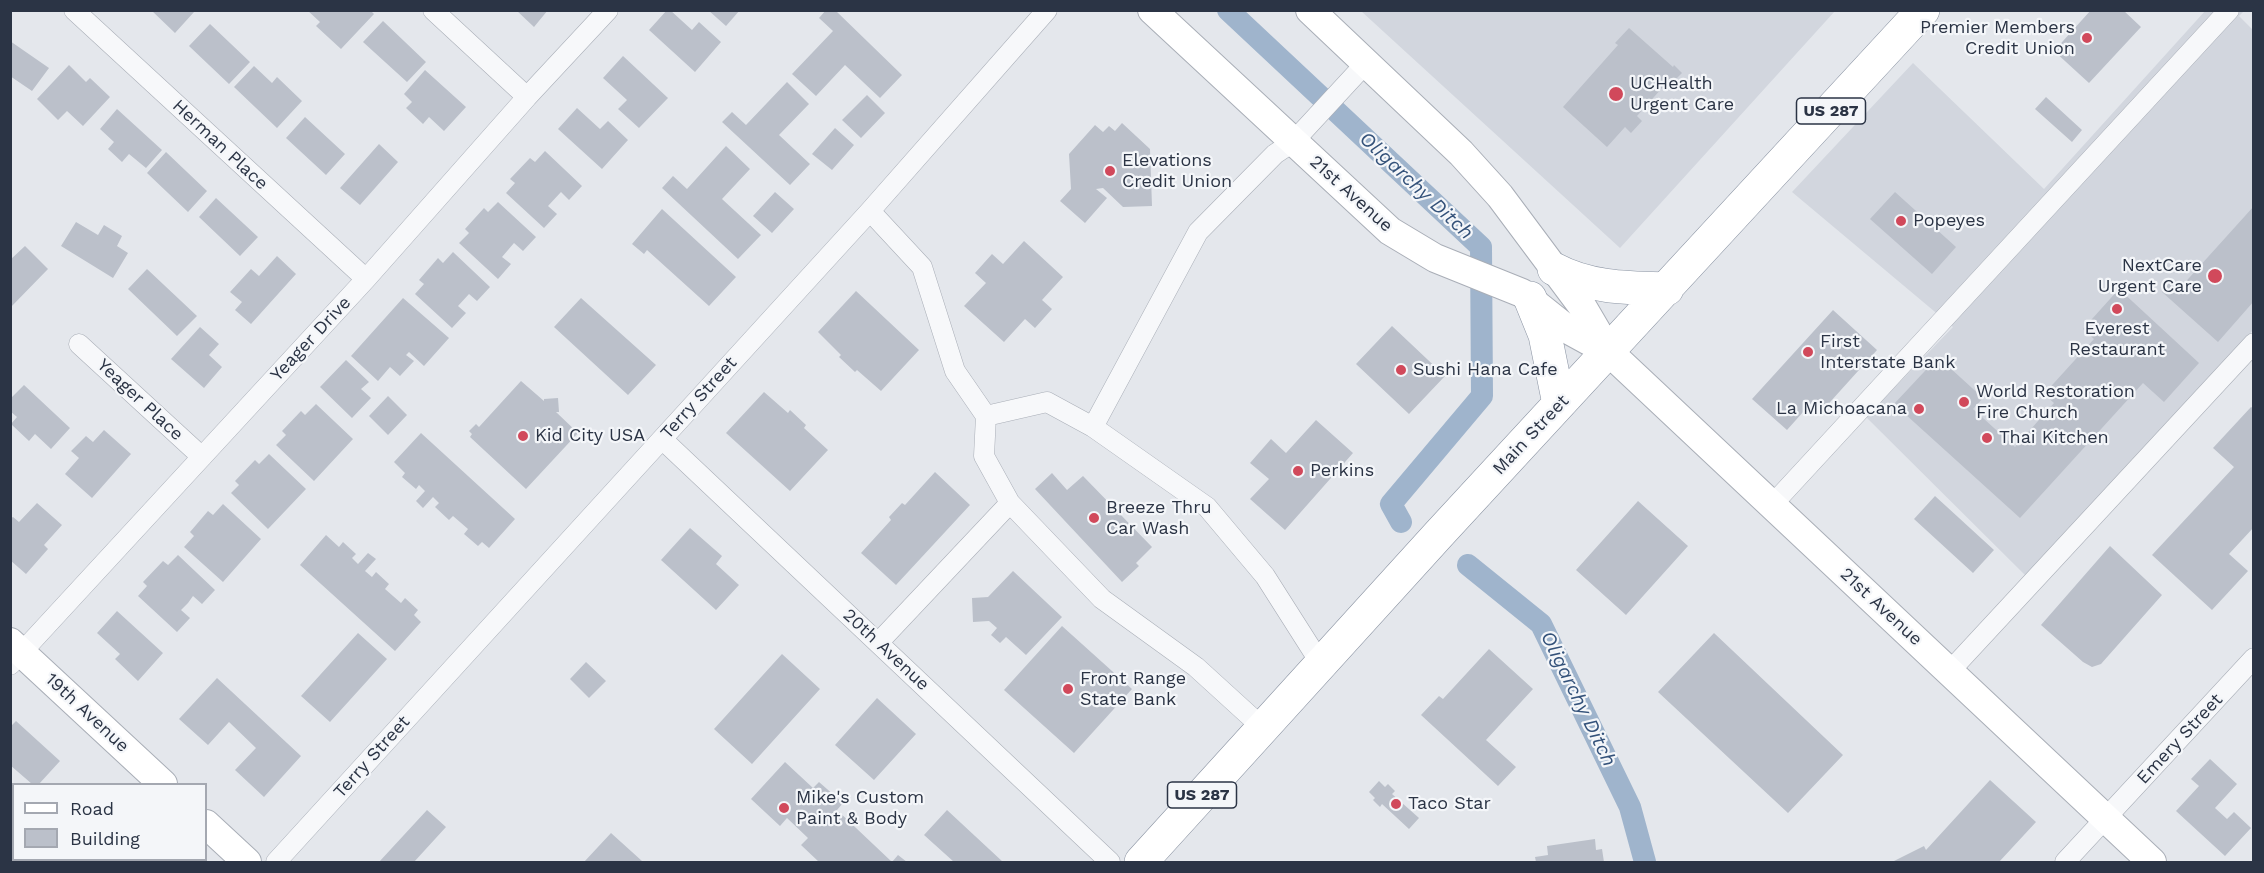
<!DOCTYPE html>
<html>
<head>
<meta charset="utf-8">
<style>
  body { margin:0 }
  #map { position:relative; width:2264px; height:873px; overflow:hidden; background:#e4e7ec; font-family:"Work Sans",sans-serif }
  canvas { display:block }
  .frame { position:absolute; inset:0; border:12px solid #2b3445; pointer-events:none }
  .legend { position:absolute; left:12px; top:783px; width:195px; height:78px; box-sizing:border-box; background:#f4f6f9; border:2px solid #a4a8b1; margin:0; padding:8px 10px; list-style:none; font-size:18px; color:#2b3445 }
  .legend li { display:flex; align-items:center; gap:12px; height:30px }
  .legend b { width:30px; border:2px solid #a4a8b1 }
</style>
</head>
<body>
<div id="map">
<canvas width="2264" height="873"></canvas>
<div class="frame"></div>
<ul class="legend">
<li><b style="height:8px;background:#fff"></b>Road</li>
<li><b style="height:16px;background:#bbc0ca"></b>Building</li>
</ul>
</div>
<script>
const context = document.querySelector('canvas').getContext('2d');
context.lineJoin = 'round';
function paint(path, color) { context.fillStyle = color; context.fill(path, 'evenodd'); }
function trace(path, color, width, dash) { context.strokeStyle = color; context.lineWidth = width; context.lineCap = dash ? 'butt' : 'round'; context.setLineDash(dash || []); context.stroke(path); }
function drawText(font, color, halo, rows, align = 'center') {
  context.font = font + ' "Work Sans",sans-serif'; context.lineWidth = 4.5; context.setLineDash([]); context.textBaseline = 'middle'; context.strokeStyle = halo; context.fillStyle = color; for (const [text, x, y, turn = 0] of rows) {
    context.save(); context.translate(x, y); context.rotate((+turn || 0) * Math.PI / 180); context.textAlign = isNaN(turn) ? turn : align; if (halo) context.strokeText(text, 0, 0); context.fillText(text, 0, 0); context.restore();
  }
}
paint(new Path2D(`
  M1361,11H1835L1620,248Z
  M2205,11H2244L2239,16L2253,30V330L2028,578L1866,417L1953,327L1792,192L1913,63L2044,189Z`), '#d2d6de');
trace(new Path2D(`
  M1228,10L1481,247L1482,396L1391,504L1401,522
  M1468,565L1541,624L1630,807L1645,862`), '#9fb4cc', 22);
paint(new Path2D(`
  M151,10H192L194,12L175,33Z
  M307,10H370L374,14L341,49L316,26L320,22Z
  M516,10H548L534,27Z
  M667,10H670L692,30L699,22L721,42L695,72L649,30Z
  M708,10H740L726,26Z
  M826,10H835L902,75L880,98L845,65L816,96L792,74L833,31L819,18Z
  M2091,10H2123L2141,27L2089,83L2054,51Z
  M383,21L426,62L407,82L363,42Z
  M210,24L250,62L229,84L189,46Z
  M1629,28L1673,67L1674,65L1682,73L1674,81L1671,78L1637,116L1642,121L1631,133L1625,127L1607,147L1563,107L1618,45L1615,43Z
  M10,41L49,68L32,91L10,76Z
  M623,56L668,98L639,128L618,109L627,100L603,78Z
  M69,65L86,82L90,78L110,97L83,126L67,111L58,120L37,99Z
  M254,66L272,83L277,77L302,101L277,128L234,87Z
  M425,70L466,107L444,131L429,117L423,124L406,108L412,102L404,94Z
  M787,82L809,104L779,135L810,164L790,185L722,122L732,112L746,125Z
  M867,95L885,113L861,138L842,120Z
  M2046,97L2082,130L2072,142L2035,109Z
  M577,108L600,129L608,121L628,140L602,169L558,129Z
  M117,109L162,150L146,168L129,154L122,162L108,149L114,142L100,129Z
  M305,117L345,154L326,175L286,138Z
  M1122,123L1150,149L1152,206L1123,207L1103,188L1096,189L1107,198L1085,223L1060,201L1071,189L1069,154L1095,125L1103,132L1109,126L1115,131Z
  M835,128L854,145L832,170L812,154Z
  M379,144L398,162L360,205L340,188Z
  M726,146L750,169L722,199L761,235L738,259L662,188L673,176L687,189Z
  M545,151L582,186L569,200L561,192L548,206L557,214L544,228L506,193L515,183L510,179L530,158L535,162Z
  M166,152L207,191L188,212L147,173Z
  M775,192L794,209L772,233L753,216Z
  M1895,192L1956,247L1932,274L1870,219Z
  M216,198L258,237L240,256L199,217Z
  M498,202L536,237L523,251L514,243L502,257L511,264L498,279L459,243L469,233L465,229L484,208L488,212Z
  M2254,206V301L2218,342L2162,292L2172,280L2180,288Z
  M662,209L736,277L709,306L647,250L644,254L632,244Z
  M76,222L98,235L104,225L122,236L117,246L128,253L113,278L61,246Z
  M1024,241L1063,277L1042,300L1052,309L1035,328L1025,319L1004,342L964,306L986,283L975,273L992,254L1003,264Z
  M25,246L48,269L10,308V260Z
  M453,252L490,287L477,301L469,294L458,306L466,313L452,328L415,294L424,284L419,280L438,258L443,263Z
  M277,256L296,274L251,324L235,310L242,302L230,292L251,269L259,276Z
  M147,269L197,316L177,336L128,289Z
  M2119,289L2199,363L2164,402L2143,383L2020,518L1894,404L1938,357L1983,398L1973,409L2015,447L2054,403L2044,394L2094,339L2083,329Z
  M856,291L919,350L881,391L857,370L855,372L839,357L841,355L818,332Z
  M403,298L449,338L424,366L409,352L406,355L414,361L400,376L390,367L378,381L351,356Z
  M581,298L656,365L628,395L554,327Z
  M1833,310L1877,350L1822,411L1812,402L1787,430L1752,399Z
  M1392,326L1445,376L1409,414L1356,364Z
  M200,327L219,344L209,355L222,367L204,388L171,359Z
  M346,360L369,382L361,389L371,398L352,418L320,387Z
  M521,381L544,401V399L558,398L559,412H556L578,433L526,489L470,437L472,434L469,431L476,424L479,427Z
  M24,385L70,428L51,449L35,434L29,441L11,424L17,417L10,411V399Z
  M764,392L788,413L790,410L806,425L804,428L828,450L790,491L726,433Z
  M388,396L407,415L388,435L369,416Z
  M316,404L353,439L314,481L276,445L286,435L282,431L301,411L305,415Z
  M2251,407L2254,409V527L2229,554L2248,571L2212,610L2152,555L2234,467L2213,448Z
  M1316,420L1353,453L1285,530L1250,499L1269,479L1250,463L1271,439L1286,453Z
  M104,430L131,454L92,498L65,474L79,458L71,451L86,436L93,442Z
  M421,433L515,519L489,548L482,542L478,546L464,534L468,529L453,516L449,520L435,507L439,503L433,497L423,508L416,501L425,491L419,485L416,489L402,477L405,473L394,462Z
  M269,454L306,489L268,529L231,493L239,485L235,481L255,460L259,464Z
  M935,472L970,505L896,585L861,553L891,520L889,517L902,503L905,505Z
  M1052,473L1067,490L1083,476L1152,547L1136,563L1139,566L1122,582L1035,489Z
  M1935,496L1994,550L1973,573L1914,519Z
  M1638,501L1688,546L1626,615L1576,570Z
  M37,503L62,525L44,545L48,549L26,574L10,560V519L13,517L19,522Z
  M223,504L261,539L223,582L184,547L194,536L190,532L208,511L213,515Z
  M690,528L722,556L716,564L739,585L716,610L661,560Z
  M326,535L339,547L343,542L356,554L352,558L358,564L368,553L376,559L365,571L372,577L376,572L389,584L385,589L401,603L405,598L418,610L414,615L421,622L395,651L300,565Z
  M2110,546L2162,595L2101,664L2092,667L2083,662L2041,625Z
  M178,555L215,590L202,604L193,596L188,603L181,610L190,618L177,632L138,596L147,586L143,582L163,561L168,565Z
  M1013,571L1062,617L1026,655L1006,637L1000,643L991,635L997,628L989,621L973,622L972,598L988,597Z
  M117,611L163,653L138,681L115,659L120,654L97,633Z
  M1062,626L1132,689L1074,753L1004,690Z
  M358,633L387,659L330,722L301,696Z
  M1714,633L1843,755L1788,813L1658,692Z
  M1489,649L1533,689L1486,740L1516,767L1498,786L1421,715L1439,696L1443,699Z
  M782,654L820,689L752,764L714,729Z
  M586,662L606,681L589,698L570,679Z
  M217,678L301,756L264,797L235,770L256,748L229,722L208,745L179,719Z
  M877,698L916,734L874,780L835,745Z
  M16,721L60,761L39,784H32L10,765V727Z
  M2210,759L2237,784L2215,808L2227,819L2234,812L2251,828L2225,856L2176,811L2199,786L2191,779Z
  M785,762L813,788L819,782L843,803L837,810L892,862L898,855L907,862H819L801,845L808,838L787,818L780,826L751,799Z
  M1990,780L2036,822L1999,862H1892L1924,846L1926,850Z
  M1379,781L1385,787L1388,784L1395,791L1392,794L1419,818L1409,829L1382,804L1380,807L1373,800L1375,798L1369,792Z
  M427,810L446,827L414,862H379Z
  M947,810L1003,862H954L924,835Z
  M611,833L642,861L640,862H584Z
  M1595,839L1596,850L1602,849L1604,862H1536L1535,857L1548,855L1547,846Z
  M82,860H102L105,862H79Z
  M118,860H168L171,862H117Z`), '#bbc0ca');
const street = new Path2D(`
  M74,10L366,279
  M433,10L527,97
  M870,211L922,267L955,371L986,416L984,456L1010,503L1102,599L1196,667L1263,728
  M79,344L202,457
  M986,416L1047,402L1093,427L1207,507L1265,576L1321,664
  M1093,427L1198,232L1275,154L1293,142L1366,63
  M662,439L1110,862
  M1772,505L2229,10
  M878,643L1010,503
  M10,665L366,279L527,97L608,10
  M1949,672L2254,343
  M276,862L870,211L1047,10
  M2065,862L2254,658`);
const secondary = new Path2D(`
  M1152,10L1390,231L1435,258L1522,293L1567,329L1609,352L2152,862
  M1310,10L1461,153L1500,196L1582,306L1609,352
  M10,642L163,784
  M206,824L247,862`);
const highway = new Path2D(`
  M1554,269C1589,288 1628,288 1667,289
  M1530,298L1545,335L1559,404
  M1141,862L1439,534L1923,10`);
trace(street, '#a9aeb7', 21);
trace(secondary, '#a9aeb7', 30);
trace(highway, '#8b94a3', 34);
trace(street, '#f7f8fa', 20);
trace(secondary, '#fff', 28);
trace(highway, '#fff', 33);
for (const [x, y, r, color] of [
  [2087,38,6,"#d1495b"],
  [1616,94,8,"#d1495b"],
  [1110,171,6,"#d1495b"],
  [1901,221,6,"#d1495b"],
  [2215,276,8,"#d1495b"],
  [2117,309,6,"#d1495b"],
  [1808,352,6,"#d1495b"],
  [1401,370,6,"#d1495b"],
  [1964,402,6,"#d1495b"],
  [1919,409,6,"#d1495b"],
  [523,436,6,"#d1495b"],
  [1987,438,6,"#d1495b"],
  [1298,471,6,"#d1495b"],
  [1094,518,6,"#d1495b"],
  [1068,689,6,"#d1495b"],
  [1396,804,6,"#d1495b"],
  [784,808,6,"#d1495b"]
]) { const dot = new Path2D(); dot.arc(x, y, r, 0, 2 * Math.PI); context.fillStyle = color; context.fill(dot); trace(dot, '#f4f6f9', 2); }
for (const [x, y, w] of [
  [1831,111,69],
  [1202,795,69]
]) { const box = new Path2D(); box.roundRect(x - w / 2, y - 13, w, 26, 4.5); context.fillStyle = '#f4f6f9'; context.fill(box); trace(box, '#2b3445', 1.5); }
drawText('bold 16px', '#2b3445', null, [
  ["US 287",1831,111],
  ["US 287",1202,795]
]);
drawText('18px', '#2b3445', '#f4f6f9', [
  ["Premier Members",2075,28,"right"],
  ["Credit Union",2075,49,"right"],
  ["UCHealth",1630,84],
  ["Urgent Care",1630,105],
  ["Elevations",1122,161],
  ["Credit Union",1122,182],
  ["Popeyes",1913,221],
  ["NextCare",2202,266,"right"],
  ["Urgent Care",2202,287,"right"],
  ["Everest",2117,329,"center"],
  ["Restaurant",2117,350,"center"],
  ["First",1820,342],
  ["Interstate Bank",1820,363],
  ["Sushi Hana Cafe",1413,370],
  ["World Restoration",1976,392],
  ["Fire Church",1976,413],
  ["La Michoacana",1907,409,"right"],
  ["Kid City USA",535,436],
  ["Thai Kitchen",1999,438],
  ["Perkins",1310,471],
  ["Breeze Thru",1106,508],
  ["Car Wash",1106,529],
  ["Front Range",1080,679],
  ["State Bank",1080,700],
  ["Mike's Custom",796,798],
  ["Paint & Body",796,819],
  ["Taco Star",1408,804]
], 'left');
drawText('18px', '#2b3445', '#f4f6f9', [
  ["Herman Place",220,145,43],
  ["21st Avenue",1351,194,42],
  ["Yeager Drive",311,339,-47],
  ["Terry Street",699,398,-48],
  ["Yeager Place",140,400,43],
  ["Main Street",1531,435,-47],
  ["21st Avenue",1881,607,43],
  ["20th Avenue",886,650,43],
  ["19th Avenue",87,713,43],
  ["Emery Street",2180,739,-47],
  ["Terry Street",372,757,-48]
]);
drawText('italic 20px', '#34527a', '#f4f6f9', [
  ["Oligarchy Ditch",1416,186,43],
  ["Oligarchy Ditch",1578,699,64]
]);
</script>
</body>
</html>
